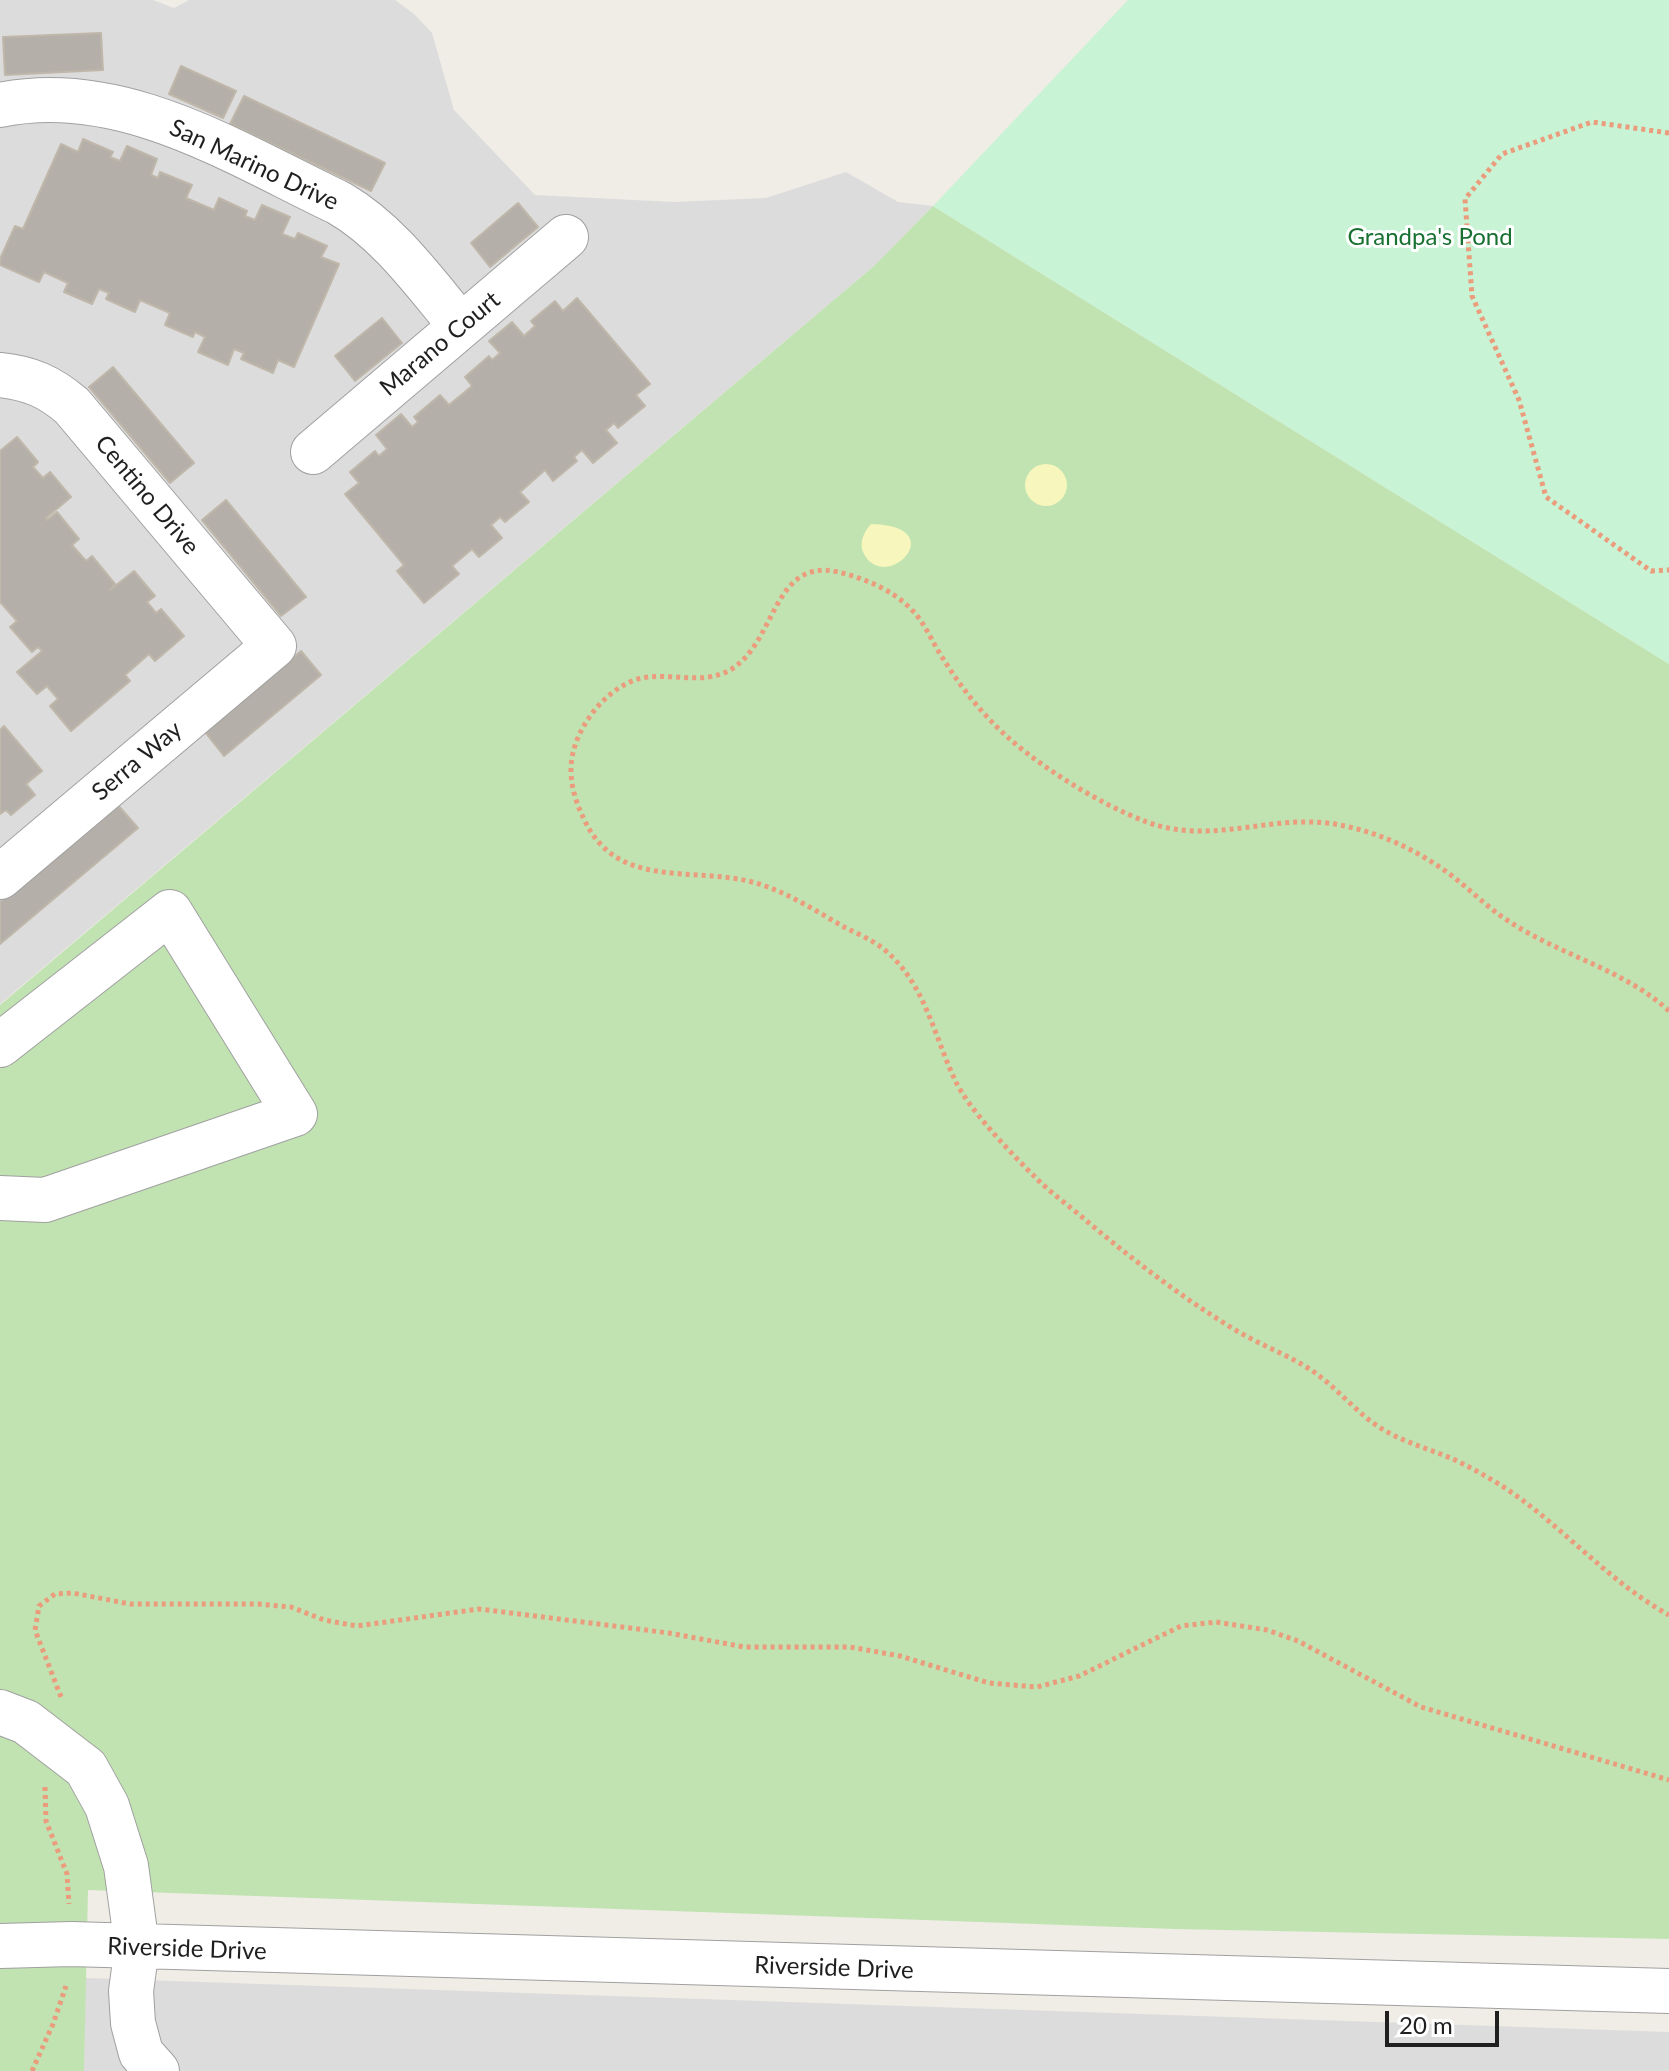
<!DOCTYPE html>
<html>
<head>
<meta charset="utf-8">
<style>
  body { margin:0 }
  #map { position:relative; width:1669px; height:2071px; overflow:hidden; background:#efede6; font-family:Lato,sans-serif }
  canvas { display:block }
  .scale { position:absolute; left:1385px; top:2011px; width:114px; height:36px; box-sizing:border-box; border:4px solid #1f1f1f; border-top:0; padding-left:10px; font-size:24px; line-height:28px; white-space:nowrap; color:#1f1f1f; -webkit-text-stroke:6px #fff; paint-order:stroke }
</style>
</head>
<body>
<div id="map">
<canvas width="1669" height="2071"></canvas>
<div class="scale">20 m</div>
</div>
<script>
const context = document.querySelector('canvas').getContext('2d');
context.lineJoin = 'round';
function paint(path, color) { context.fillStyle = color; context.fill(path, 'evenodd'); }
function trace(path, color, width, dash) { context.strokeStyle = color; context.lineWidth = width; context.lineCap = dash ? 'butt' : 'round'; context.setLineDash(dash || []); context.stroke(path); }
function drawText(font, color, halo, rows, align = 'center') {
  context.font = font + ' Lato,sans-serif'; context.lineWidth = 6; context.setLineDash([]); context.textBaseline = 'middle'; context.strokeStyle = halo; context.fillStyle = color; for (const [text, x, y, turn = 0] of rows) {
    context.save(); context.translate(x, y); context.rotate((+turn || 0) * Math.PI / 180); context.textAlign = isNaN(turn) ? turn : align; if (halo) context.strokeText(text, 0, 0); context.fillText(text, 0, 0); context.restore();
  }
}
paint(new Path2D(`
  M0,0H153L174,8L189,0H395L414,14L432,33L454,110L535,195L673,202L766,198L846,172L898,202L933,206L874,266L0,1004Z
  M85,1978L1669,2032V2071H84Z`), '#dddcdc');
paint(new Path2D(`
  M933,206L1669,664V1939L1175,1929L88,1890L84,2071H0V1005L874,266Z`), '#c1e3b2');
paint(new Path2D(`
  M1025 485a21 21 0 1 1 42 0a21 21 0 1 1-42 0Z
  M871,524C955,526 884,597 863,552C859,542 864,532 871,524Z`), '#f7f6bc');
paint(new Path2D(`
  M1128,0H1669V664L933,206Z`), '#c8f3d4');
const building = new Path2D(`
  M101,33L103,70L5,75L3,37Z
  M181,66L236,91L223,118L169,94Z
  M244,96L385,163L371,191L230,124Z
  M83,139L113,152L110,157L120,161L127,146L157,159L151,175L158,178L160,172L192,185L186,198L214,210L219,198L247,211L245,216L255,220L262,205L290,217L282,234L295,239L298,233L327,246L321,257L339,264L294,367L278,360L273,373L241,359L244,353L234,349L228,365L198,352L205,337L195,332L193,337L165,325L170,313L140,300L135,312L106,299L109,293L99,289L92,304L64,292L68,283L44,272L39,282L0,265V259L15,226L23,229L61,144L78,152Z
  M518,203L538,227L490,267L471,243Z
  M577,298L650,384L636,395L645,406L618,428L614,423L606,430L617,443L593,463L582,450L574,457L577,461L553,481L545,470L520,492L529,502L505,522L500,517L491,525L502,538L479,557L472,549L452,566L459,574L424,603L397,571L404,565L345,494L359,483L350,472L375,451L379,456L387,449L376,435L401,414L412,427L418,422L414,417L440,395L449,405L472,386L465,377L489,356L492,360L500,353L489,341L512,322L524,336L535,326L531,321L555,301L563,311Z
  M382,318L402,343L355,381L335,356Z
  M113,367L194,463L170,483L89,387Z
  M17,437L38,462L33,467L43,478L50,472L71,497L46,518L47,520L57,512L79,539L72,545L86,561L92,556L115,584L110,590L134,571L155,596L147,602L156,613L161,609L184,636L155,661L149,654L125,675L130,681L71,731L50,706L58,699L47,686L37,694L17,672L42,651L38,647L32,652L10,627L17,621L0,602V451Z
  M226,500L306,597L281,616L202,520Z
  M301,651L321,675L224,756L205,732Z
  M4,726L42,771L26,784L35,795L11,815L6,810L0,814V730Z
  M117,804L138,828L0,944V902Z`);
paint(building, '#b4b0a9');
trace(building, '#bfb7aa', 2);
const minor = new Path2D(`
  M0,105C121,80 234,153 339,203C389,232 424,282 461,326
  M0,375C30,378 50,387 72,406L274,646L0,877
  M313,452L566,237
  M0,1045L170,912L295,1114L45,1200L0,1198
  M0,1712L26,1722L86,1768L107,1806L126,1866L137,1947L131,1991L133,2023L141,2053L157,2071
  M0,1946L71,1944L1669,1991`);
trace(minor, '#a0a0a0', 46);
trace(new Path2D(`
  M1669,133L1592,122L1502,154L1465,199L1472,296L1519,400L1546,497L1651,571L1669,570
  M1669,1011C1625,970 1560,955 1510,922C1486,907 1467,886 1444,870C1410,846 1368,828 1327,823C1265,816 1209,845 1147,822C1100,805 1028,760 994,724C974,704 957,681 942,657C932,642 925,623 912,610C893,590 864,578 838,572C763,555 779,669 708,677C686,680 660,673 638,679C608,688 582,720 574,749C567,772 573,796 583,817C616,892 693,865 756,883C787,892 816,911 844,927C856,933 870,939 881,947C925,981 933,1034 955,1080C969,1110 1012,1154 1036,1178C1052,1194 1072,1208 1089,1223C1137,1263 1184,1299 1237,1331C1261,1345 1288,1355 1311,1370C1335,1386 1353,1409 1376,1425C1399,1441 1427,1448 1453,1459C1470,1467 1486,1476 1502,1486C1561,1524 1607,1581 1669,1615
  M61,1697L35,1630L39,1606L55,1594L73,1593L130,1604H258L291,1607L324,1620L357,1626L479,1609L669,1633L744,1647H850L900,1656L989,1683L1037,1687L1079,1676L1181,1626L1216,1622L1267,1630L1298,1641L1421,1707L1669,1780
  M45,1787L46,1821L67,1874L69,1904
  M32,2071L53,2024L66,1986`), '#ea9c7c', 5, [4, 4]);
trace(minor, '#fff', 44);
drawText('24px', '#1f1f1f', '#fff', [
  ["San Marino Drive",254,165,25],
  ["Marano Court",440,344,-40],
  ["Centino Drive",147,495,50],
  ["Serra Way",137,761,-40],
  ["Riverside Drive",187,1949,2],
  ["Riverside Drive",834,1968,2]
]);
drawText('24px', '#187131', '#fff', [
  ["Grandpa's Pond",1430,237]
]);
</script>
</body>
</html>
